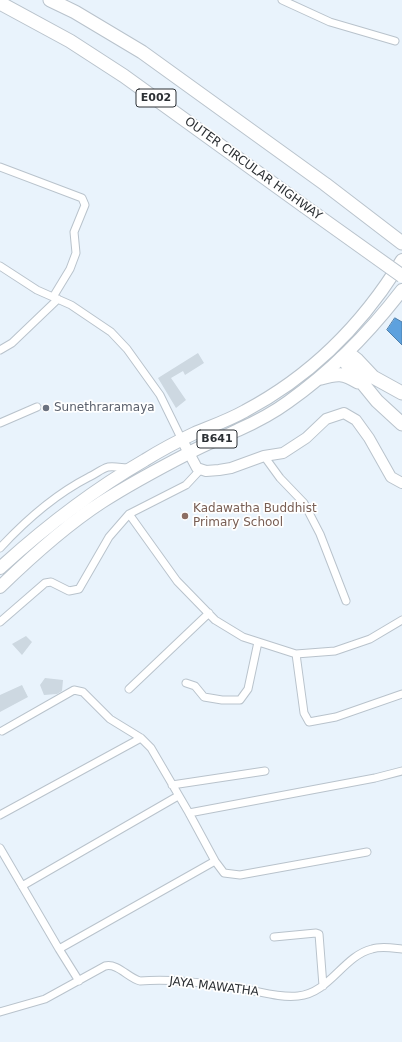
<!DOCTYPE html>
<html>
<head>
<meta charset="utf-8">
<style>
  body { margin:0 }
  canvas { display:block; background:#e9f3fc }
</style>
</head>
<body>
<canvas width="402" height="1042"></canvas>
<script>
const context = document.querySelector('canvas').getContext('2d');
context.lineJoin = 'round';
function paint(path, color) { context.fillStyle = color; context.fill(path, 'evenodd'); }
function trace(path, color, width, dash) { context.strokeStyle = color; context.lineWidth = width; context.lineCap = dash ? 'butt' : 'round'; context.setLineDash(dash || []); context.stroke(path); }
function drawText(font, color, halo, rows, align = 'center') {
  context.font = font + ' "DejaVu Sans",sans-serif'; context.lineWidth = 3.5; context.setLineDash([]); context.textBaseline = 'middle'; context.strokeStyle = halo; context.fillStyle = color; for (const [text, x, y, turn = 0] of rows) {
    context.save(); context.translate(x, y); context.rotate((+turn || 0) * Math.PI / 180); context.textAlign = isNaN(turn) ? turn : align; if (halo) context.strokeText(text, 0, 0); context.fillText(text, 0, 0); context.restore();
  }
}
const water = new Path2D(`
  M395,318L402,322V345L387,330Z`);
paint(water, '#5da1de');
trace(water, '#4e7fab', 1);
paint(new Path2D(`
  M198,353L204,363L185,375L183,371L171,378L186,400L176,408L158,378Z
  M26,636L32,642L22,655L12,644Z
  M45,678L63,680L62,691L57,694L44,695L40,685Z
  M22,685L28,697L0,712V695Z`), '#cdd8e1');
const street = new Path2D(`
  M282,0L330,22L395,41
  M0,167L82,198L85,205L74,232L76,253L70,269L53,297
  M0,266L37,290L71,305L111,332L127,349L160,395L182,440
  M0,350L12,343L58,299
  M0,423L37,407
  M264,456L280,478L304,503L320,534L346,601
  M129,514L177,581L215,620L243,637L296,654L335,651L370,639L402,620
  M0,548C25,521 56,494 89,477C96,474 101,469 108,467C115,466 123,468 130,468
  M0,622L45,583L51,582L69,591L79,589L109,537L129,514L186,485L200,470
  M296,654L304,713L309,722L336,717L402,694
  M186,683L195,686L204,697L222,700H240L248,689L258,642
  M129,689L209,613
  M2,731L74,690L83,692L110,719L141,738L151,748L189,813L215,861L224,873L240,875L367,852
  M172,785L265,771
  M189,813L375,778L402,771
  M0,815L141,738
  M0,848L59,949L79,981
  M22,886L178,796
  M274,937L316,933L319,934L323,986
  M59,949L215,861
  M0,1012L45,999L105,966C118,963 128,978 140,981C175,978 209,984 244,989C262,992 280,998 298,996C330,993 343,956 372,949C381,946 392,948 402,949`);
const secondary = new Path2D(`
  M182,440L197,468L206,471L219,470L231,468L264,456L283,453L306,438L326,419L344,413L356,420L369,438L391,477L402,483`);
const primary = new Path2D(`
  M0,568C44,528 93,490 145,460C161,450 178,441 195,433C212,426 229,420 245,411C311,376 363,324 402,260
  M0,587C32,556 65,526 102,502C130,484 160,468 189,453C205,444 222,438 238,430C256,422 273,413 288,402C332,371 369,333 402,290`);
const highway = new Path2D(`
  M50,0L75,12L142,52L325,184L402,243
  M0,3L70,41L124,76L304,206
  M348,353L357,360L373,377L402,393
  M342,358L377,401L402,424
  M321,378C338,373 343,373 358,382`);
trace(street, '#b9c3cc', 9);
trace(secondary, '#b9c3cc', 12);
trace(primary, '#b9c3cc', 14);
trace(highway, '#b9c3cc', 15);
trace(street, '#fff', 7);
trace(secondary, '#fff', 10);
trace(primary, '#fff', 12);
trace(highway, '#fff', 13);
const highwayBridge = new Path2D(`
  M304,206L402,276`);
trace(highwayBridge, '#b9c3cc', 15, []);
trace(highwayBridge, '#fff', 13);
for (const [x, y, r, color] of [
  [46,408,4,"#6b7280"],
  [185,516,4,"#8d6e63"]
]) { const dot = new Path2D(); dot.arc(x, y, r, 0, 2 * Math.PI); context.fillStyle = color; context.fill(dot); trace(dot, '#fff', 1.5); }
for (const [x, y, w] of [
  [156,98,40],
  [217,439,40]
]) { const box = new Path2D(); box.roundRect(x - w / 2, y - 9, w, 18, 3); context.fillStyle = '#fff'; context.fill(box); trace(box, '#2c3034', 1); }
drawText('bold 11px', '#2c3034', null, [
  ["E002",156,98],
  ["B641",217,439]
]);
drawText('12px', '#2c3034', '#fff', [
  ["OUTER CIRCULAR HIGHWAY",253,169,36],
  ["JAYA MAWATHA",214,987,7]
]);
drawText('12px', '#5b616d', '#fff', [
  ["Sunethraramaya",54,408]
], 'left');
drawText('12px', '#785e54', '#fff', [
  ["Kadawatha Buddhist",193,509],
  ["Primary School",193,523]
], 'left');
</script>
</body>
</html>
